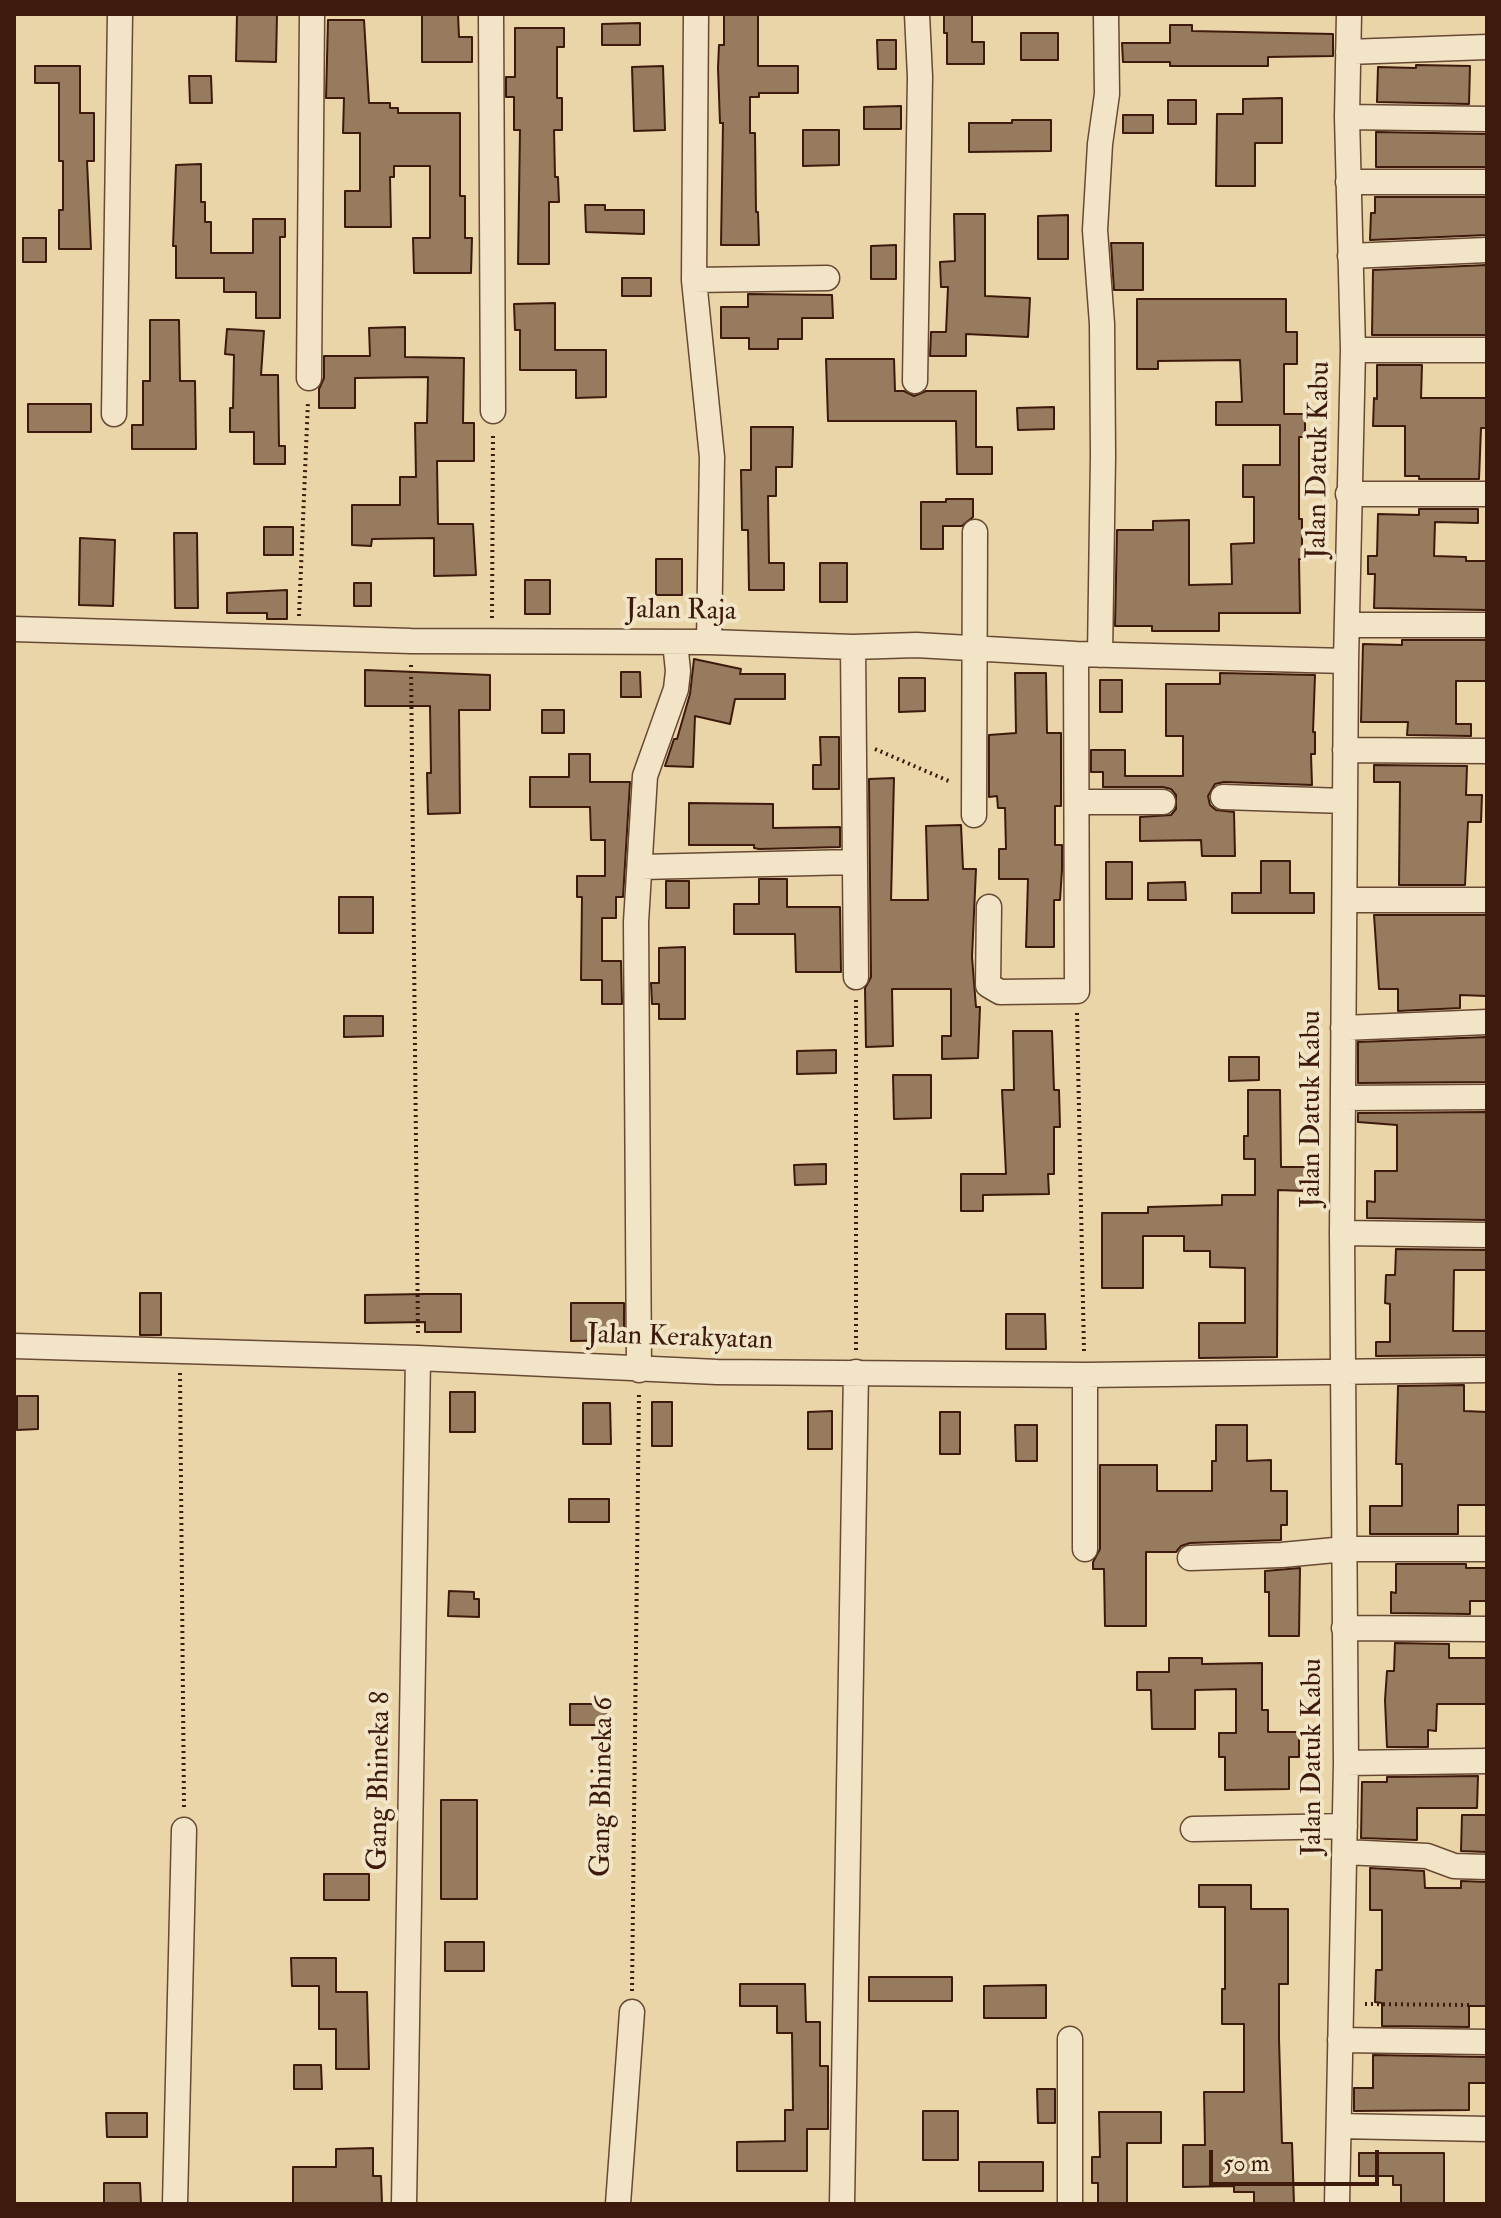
<!DOCTYPE html>
<html>
<head>
<meta charset="utf-8">
<style>
  body { margin:0 }
  #map { position:relative; width:1501px; height:2218px; overflow:hidden; background:#ead5a9; font-family:"IM FELL Double Pica",serif }
  canvas { display:block }
  .frame { position:absolute; inset:0; border:16px solid #3d1a0c; pointer-events:none }
  .scale { position:absolute; left:1209px; top:2150px; width:170px; height:36px; box-sizing:border-box; border:4px solid #3d1a0c; border-top:0; padding-left:10px; font-size:24px; line-height:28px; white-space:nowrap; color:#3d1a0c; -webkit-text-stroke:6px #f1e4c7; paint-order:stroke }
</style>
</head>
<body>
<div id="map">
<canvas width="1501" height="2218"></canvas>
<div class="frame"></div>
<div class="scale">50 m</div>
</div>
<script>
const context = document.querySelector('canvas').getContext('2d');
context.lineJoin = 'round';
function paint(path, color) { context.fillStyle = color; context.fill(path, 'evenodd'); }
function trace(path, color, width, dash) { context.strokeStyle = color; context.lineWidth = width; context.lineCap = dash ? 'butt' : 'round'; context.setLineDash(dash || []); context.stroke(path); }
function drawText(font, color, halo, rows, align = 'center') {
  context.font = font + ' "IM FELL Double Pica",serif'; context.lineWidth = 8; context.setLineDash([]); context.textBaseline = 'middle'; context.strokeStyle = halo; context.fillStyle = color; for (const [text, x, y, turn = 0] of rows) {
    context.save(); context.translate(x, y); context.rotate((+turn || 0) * Math.PI / 180); context.textAlign = isNaN(turn) ? turn : align; if (halo) context.strokeText(text, 0, 0); context.fillText(text, 0, 0); context.restore();
  }
}
const building = new Path2D(`
  M237,14H277L276,62L236,61Z
  M422,14H458L459,37H472V62H422Z
  M724,14H758V66H798V93H759V97H750V133H755L756,212H758L759,245H721L723,123H720L718,68L719,45H724Z
  M944,14H972V42H984V64H947V33H944Z
  M328,20H364L369,103H390V108H398V113H460V196H465V238H472L471,273H414L413,238H430V166H394V177H390L391,227H345V191H360V133H343L344,98H326Z
  M640,23V45H602V24Z
  M1170,25H1192V31L1333,34V56L1268,57V66H1170V62H1123L1122,43H1170Z
  M515,28H564V47H557V98H562V130H554L555,177H558L559,202H549V264H518L520,130H514V97H506V77H515Z
  M1021,33H1058V60H1021Z
  M877,40H896V69H878Z
  M1416,65L1470,66L1469,104L1377,102L1378,67L1416,68Z
  M35,66H80V113H94V161H87L91,249H59V210H63V161H59V83H35Z
  M663,66L665,130L634,131L632,67Z
  M189,76H211L212,103H190Z
  M1282,98V143H1255V186H1216L1217,114H1243V99Z
  M1168,100H1196V124H1168Z
  M901,106V129H864V107Z
  M1123,115H1153V133H1123Z
  M1012,120H1051V151L969,152V123H1012Z
  M803,130H839V165L803,166Z
  M1376,132L1487,134V167H1376Z
  M201,164V202H205V222H211V253H253V219H285V237H280V318H256V292H224V278H176V246H173L176,165Z
  M1375,197H1487V235L1370,240L1371,213H1375Z
  M585,205H605V210H644V234L586,232Z
  M954,214H985V296L1030,298L1028,337L966,334V356H930L931,332H946L948,287H941L940,262L955,261Z
  M1068,215V259H1038V216Z
  M23,238H46V262H23Z
  M1111,243H1143V290H1114Z
  M896,245V279H871V246Z
  M1487,265V335H1372L1373,270Z
  M622,278H651V296H622Z
  M748,294L832,295L833,318H802V339H778V349H749V338H721V307H748Z
  M1137,299H1286V332H1297V364H1284V414H1305V437H1299V519H1302V559H1299L1300,613H1219V631H1152V626H1115L1117,530H1153V521L1189,520V585L1232,584L1231,544L1254,543V497H1243V465H1280V425H1216V402H1242L1240,360L1158,361V369H1137Z
  M555,303V350H606V397L576,398V370H520V330H515L514,304Z
  M150,320H179L180,381H195L196,449H132V425H143V381H150Z
  M405,327V357L464,358L463,423H474V461H437L438,524H473L476,575L434,576V538L372,539L371,546L352,545V505H400V477H416L415,423H427L428,377L355,378V408H319V389L324,378V356H370L369,328Z
  M227,329L264,331L261,375H278L279,446H285V464H254V432H230V408H233L234,355L225,354Z
  M826,359H894L895,391H904L914,396L926,391H976V447H992V474H957L956,421H828Z
  M1377,365H1422L1421,398H1487V428H1481L1479,479H1419V476H1405V426H1373L1374,398L1377,399Z
  M28,404H91V432H28Z
  M1054,407V429L1018,430L1017,408Z
  M751,427H793L792,467H776V496H768L769,563H784V590H749L748,530H742L741,470H751Z
  M946,499H973V517L962,526H943V549H921V502H946Z
  M1419,509H1478V523L1435,522L1434,556L1466,557V561H1487V610L1374,608L1375,574H1368V556H1377L1378,514L1419,515Z
  M264,527H293V555H264Z
  M174,533H197L198,608H175Z
  M80,538L115,540L113,606L79,605Z
  M656,559H682V595H656Z
  M820,563H847V602H820Z
  M525,580H550V614H525Z
  M354,583H371V606H354Z
  M287,590V619H267V613H227V593Z
  M1402,640H1487V681H1456V724H1471V736L1407,735L1408,722H1361L1363,644L1402,645Z
  M694,659L741,669L740,674H785V699H735L730,724L695,716L693,767L665,766L674,739H677L690,694Z
  M365,670L490,675V710H459L460,813L428,814L427,773H431L430,706H365Z
  M621,672H640L641,697H621Z
  M1015,673H1046L1047,733H1061V806H1055V845H1062V870L1060,900H1054V947H1026L1028,879H999V849H1006L1005,808H998L997,796L989,797V735L1016,733Z
  M1220,673L1315,675L1313,732H1315V754H1311L1312,785L1224,782L1215,784L1208,796L1210,805L1216,810L1234,812L1235,856H1202L1201,840L1140,841V817L1171,815L1176,809V795L1171,789L1163,787H1103V772H1091V750H1125V776H1183V736H1166V684H1220Z
  M899,678H925V711L899,712Z
  M1100,680H1122V712H1100Z
  M542,710H564V733H542Z
  M820,737H839V789H813V765H821Z
  M569,754H590V782H630L623,897H616V918H602V961H621L622,1004H602V980H581L582,897H577V876H605V840H591L590,807H530V777H569Z
  M1374,765L1467,766L1466,795H1482L1481,822H1468L1465,885H1399L1400,782H1374Z
  M894,778L891,900H928L926,826L961,825L963,869H976L972,957L976,1007H980L978,1058L942,1059V1036H951V989H892L893,1046L866,1047L865,988L871,977L869,779Z
  M689,803L773,804V828L840,827V847L759,849L754,848V845H689Z
  M1261,861H1290V893H1314V913H1232V893H1261Z
  M1106,862H1132V899H1106Z
  M759,879H787V907H840L841,972H796L795,934H734V904H759Z
  M666,881H689V908H666Z
  M1185,882L1186,900H1148V883Z
  M339,897H373V933H339Z
  M1374,915H1487V996L1460,995V1008L1398,1011V989H1379Z
  M685,947V1019H659V1004H652L651,983H659V948Z
  M344,1016H383V1036L344,1037Z
  M1013,1031H1052L1054,1090H1059L1060,1127H1054V1174H1048L1049,1194L983,1195V1211H961V1174H1006L1002,1090H1014Z
  M1487,1037V1082L1358,1083V1042Z
  M836,1050V1073L797,1074V1051Z
  M1229,1057H1259V1080L1229,1081Z
  M893,1075H931V1118L894,1119Z
  M1248,1090H1280L1281,1167H1306V1191L1278,1190L1277,1357L1199,1358V1323H1245V1268L1210,1267V1251H1184V1236H1143V1288H1102V1213H1148V1207L1222,1205V1195H1255V1159H1244V1136H1248Z
  M1487,1112V1220L1367,1218V1201L1375,1202V1171H1397V1125L1358,1122V1113Z
  M826,1164V1184L795,1185L794,1165Z
  M1396,1249L1487,1250V1270H1454L1453,1331H1487V1355L1376,1356V1342H1390V1304L1385,1303L1386,1275H1395Z
  M140,1293H161V1335H140Z
  M425,1294H461V1332H425V1322L365,1323V1295Z
  M571,1303H624V1340L571,1341Z
  M1006,1314H1045L1046,1349H1006Z
  M1464,1385V1411L1487,1412V1505H1458V1534H1370V1506H1402V1464H1396L1398,1386Z
  M450,1392H475V1432H450Z
  M17,1396H38V1429L17,1430Z
  M652,1402H672V1446H652Z
  M583,1403H610L611,1444H583Z
  M832,1411V1449H808V1412Z
  M940,1412H960V1454H940Z
  M1015,1425H1037V1461H1016Z
  M1216,1425H1247V1461L1271,1460V1491H1287V1525H1281V1540L1190,1543L1181,1546L1176,1552H1146V1626H1105L1104,1569H1093V1562L1100,1549V1465H1157V1491H1212V1461H1216Z
  M569,1499H609V1522H569Z
  M1396,1564H1466V1568H1487V1601H1470V1614L1391,1613V1592L1396,1593Z
  M1300,1568L1299,1636H1269V1592H1265V1571Z
  M449,1591L474,1592V1599H479V1617L448,1616Z
  M1395,1643L1449,1644V1658H1487V1704H1437L1436,1731L1428,1730V1747H1387L1385,1700L1387,1671H1394Z
  M1169,1658H1202V1664L1262,1663V1710H1268V1732H1299V1757H1289V1789L1225,1790V1757H1219V1733H1236V1689L1195,1690V1729H1152L1151,1690H1137V1672H1169Z
  M570,1704H607V1725H570Z
  M1478,1776L1477,1808H1417V1840L1361,1838L1362,1782H1387V1777Z
  M441,1800H477V1899H441Z
  M1462,1815H1487V1852L1461,1851Z
  M1370,1868L1424,1871L1425,1888H1461V1881L1487,1882V2006H1469V2027L1382,2026V2003L1375,2002L1376,1970H1382V1910H1370Z
  M324,1874H369V1900H324Z
  M1199,1885H1251V1909H1288V1984H1279V2039L1282,2143H1292L1294,2204H1254V2192H1234V2186L1183,2187V2145H1205L1204,2092H1244V2024H1222V1989H1225V1907H1199Z
  M445,1942H484V1971H445Z
  M291,1958H336V1992H367L369,2069H336V2029H319V1986H292Z
  M869,1977H952V2001H869Z
  M740,1984H805L806,2022H820V2066H828V2129H807V2171H737V2142L785,2141V2110H793L792,2033H777V2006H740Z
  M1046,1985V2018H984V1986Z
  M1373,2055L1487,2057V2083H1469V2110L1354,2111V2088H1373Z
  M294,2065H321L322,2089H294Z
  M1037,2089H1055V2123H1038Z
  M923,2111H958V2160H923Z
  M1099,2112H1161V2143H1127V2204H1098V2183H1092V2157H1100Z
  M106,2113H147V2137H107Z
  M373,2148V2176H381L382,2204H293V2167H336V2149Z
  M1359,2153H1444V2204H1401V2185H1393V2176H1359Z
  M979,2162H1043V2191H979Z
  M104,2183H140L141,2204H104Z`);
paint(building, '#977b5e');
trace(building, '#3d1a0c', 2);
const minor = new Path2D(`
  M491,14L493,411
  M696,14L694,280L712,457L709,642
  M1348,52L1487,47
  M1347,117L1487,119
  M1348,182H1487
  M1350,256L1487,250
  M694,280L827,278
  M1353,350H1487
  M309,378L312,14
  M915,381L920,77L917,14
  M114,414L120,14
  M1348,494H1487
  M1347,625H1487
  M14,629L411,641L709,642L853,647L916,645L1076,654L1346,661
  M853,647L856,977
  M1100,655L1103,456L1102,324L1095,230L1100,144L1107,94L1106,14
  M1345,750L1487,751
  M1223,797L1345,801
  M1077,802H1163
  M974,815L975,532
  M641,867L854,862
  M1346,900H1487
  M989,907L988,985L1000,992L1077,991L1076,654
  M1343,1028L1487,1022
  M1343,1098L1487,1097
  M1342,1233L1487,1235
  M14,1346L418,1358L717,1372L1085,1375L1487,1370
  M639,1370L636,922L645,776L676,689L678,671L675,642
  M1085,1549V1375
  M1190,1558L1282,1555L1345,1549H1487
  M1344,1628L1487,1629
  M1346,1763L1487,1761
  M1193,1829L1345,1826
  M1345,1852L1427,1856L1454,1866L1487,1867
  M1070,2039V2204
  M1340,2040L1487,2042
  M1339,2126L1487,2129
  M175,2204L184,1830
  M404,2204L418,1358
  M618,2204L632,2012
  M842,2204L856,1372
  M1337,2204L1346,1763L1342,1233L1346,661L1353,350L1347,117L1349,14`);
trace(minor, '#684933', 27);
trace(new Path2D(`
  M299,616L308,401
  M492,618L493,435
  M411,665L418,1336
  M875,749L951,782
  M1077,1013L1084,1352
  M856,1350V999
  M180,1373L184,1808
  M632,1991L639,1392
  M1365,2004L1470,2005`), '#3d1a0c', 4, [2, 4]);
trace(minor, '#f1e4c7', 24);
drawText('28px', '#3d1a0c', '#f1e4c7', [
  ["Jalan Datuk Kabu",1320,460,-89],
  ["Jalan Raja",681,612,1],
  ["Jalan Datuk Kabu",1313,1109,-90],
  ["Jalan Kerakyatan",680,1339,2],
  ["Jalan Datuk Kabu",1314,1757,-90],
  ["Gang Bhineka 8",381,1781,-89],
  ["Gang Bhineka 6",604,1787,-89]
]);
</script>
</body>
</html>
